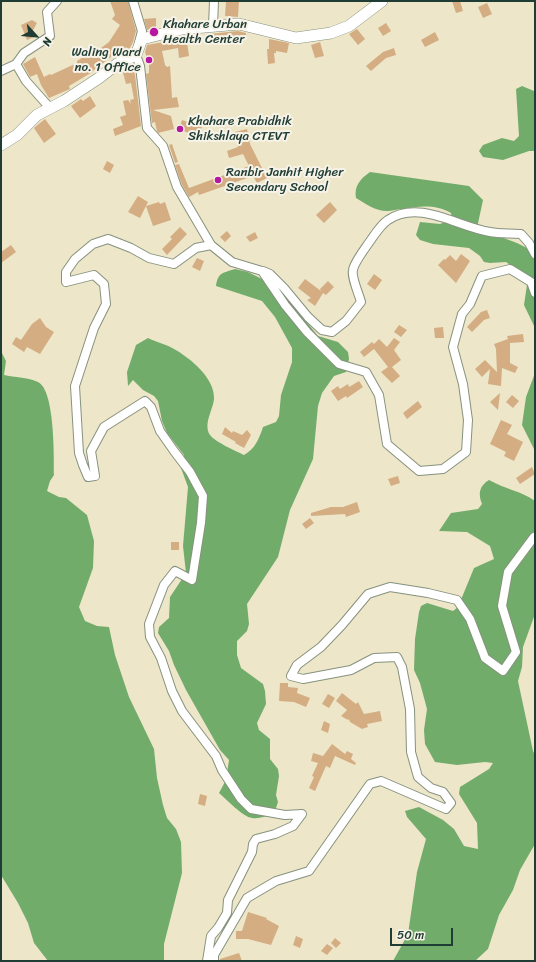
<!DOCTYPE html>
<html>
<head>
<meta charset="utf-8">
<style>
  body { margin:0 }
  #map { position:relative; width:536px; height:962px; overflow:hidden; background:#ede6c9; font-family:Sriracha,sans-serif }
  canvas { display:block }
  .frame { position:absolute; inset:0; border:2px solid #1f3d34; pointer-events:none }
  .north { position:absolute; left:16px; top:16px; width:40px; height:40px; -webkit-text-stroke:3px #f7f3e8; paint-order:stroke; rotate:117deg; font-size:11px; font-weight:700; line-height:16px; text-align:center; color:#1f3d34 }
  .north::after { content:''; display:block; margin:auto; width:14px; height:18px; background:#1f3d34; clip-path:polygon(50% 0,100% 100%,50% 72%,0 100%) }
  .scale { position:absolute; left:390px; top:928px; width:63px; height:18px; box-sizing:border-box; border:2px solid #1f3d34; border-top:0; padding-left:5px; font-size:12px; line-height:14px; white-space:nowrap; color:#1f3d34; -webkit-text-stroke:3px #f7f3e8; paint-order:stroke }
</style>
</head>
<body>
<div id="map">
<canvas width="536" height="962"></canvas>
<div class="frame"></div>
<div class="north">N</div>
<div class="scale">50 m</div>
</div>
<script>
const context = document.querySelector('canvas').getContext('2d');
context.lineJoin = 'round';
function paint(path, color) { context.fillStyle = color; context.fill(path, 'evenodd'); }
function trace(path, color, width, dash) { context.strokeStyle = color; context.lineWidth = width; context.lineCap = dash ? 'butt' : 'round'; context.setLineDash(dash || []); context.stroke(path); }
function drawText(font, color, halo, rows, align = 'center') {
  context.font = font + ' Sriracha,sans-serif'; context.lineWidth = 4; context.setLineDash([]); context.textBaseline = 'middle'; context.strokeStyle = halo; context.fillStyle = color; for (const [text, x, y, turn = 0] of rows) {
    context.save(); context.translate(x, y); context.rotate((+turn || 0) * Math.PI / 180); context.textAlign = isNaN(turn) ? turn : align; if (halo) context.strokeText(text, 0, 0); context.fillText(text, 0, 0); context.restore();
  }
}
paint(new Path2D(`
  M522,86L534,91L535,90V151H529L503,160L483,157L479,151L483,145L502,138L514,141L519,136L516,89Z
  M370,172L469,186L483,200L477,228L517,243L535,252V328L524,305L528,278L506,262L490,263L484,262L480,256L469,248L433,244L420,240L416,235L420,222L440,224L452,219L451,213C436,204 419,206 403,209C398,209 392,211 387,211C375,211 366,204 356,198C354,186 360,179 370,172Z
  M235,269L248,272L266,281L296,309L318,336L338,342L348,352L349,359L346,372L334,376L322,393L318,406L313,459L290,510L278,557L247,604L249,624L247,631L237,641V655L241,668L263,684L265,691L266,704L257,723L259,730L270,739V759L278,769L279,776L276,795L278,802L274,814C267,816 259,819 252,818C243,817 226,799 219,793L226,780L229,760L220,750L186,690L174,665L169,651L158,633L159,627L169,618L170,597L186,573L183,546L188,487L181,468L184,455L167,433L162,421L158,401L154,396L143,390L133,380L128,386L127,372L136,345L148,338C156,342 166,344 174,349C190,358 215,378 214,399C213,410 203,424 210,435C215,442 236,451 244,455C255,449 259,439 263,427L276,422L279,416L281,395L292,362V348L275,317L262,301L216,286C218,272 223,273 235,269Z
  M1,351L6,361L4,375C13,377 31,378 38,382C55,390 54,457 54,475L50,481L47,491L59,497L66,498L87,515L94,541L93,568L79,607L85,621L97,626L109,627L115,655L129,697L154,749L157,778L163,805L167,818L176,829L181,842L182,873L164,944V961H48L34,943L28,923L18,903L1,875Z
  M535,373V451L522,425L526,397Z
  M489,480C505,489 521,491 535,501V614L523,647L522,667L518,681L533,751L535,755V844L520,870L513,890L499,915L488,949L475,961H393L408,934L417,872L426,839L407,817L405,811L419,807L443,820L454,829L464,846L478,849L477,823L459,794L460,787L489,769L493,763L485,762L457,765L435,762L425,744L424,730L427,709L420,683L414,670L415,639L419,612L421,606L427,603L453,611L458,607L474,568L494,559L490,546L467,532L439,531L451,513L478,509L482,504C478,494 479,486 489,480Z`), '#72ac6b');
paint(new Path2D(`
  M110,1H128L136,31L133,42L129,50L126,47L123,52L120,50L89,74L69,86L70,89L49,98L41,85L37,74L30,77L23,64L35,57L44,77L50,74L51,75L77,63V61L85,56L101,48L109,42L120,25L112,19L115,15Z
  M226,1H239L238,17L225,16Z
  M452,1H460L463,11L456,13Z
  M487,3L492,14L483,18L478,7Z
  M156,18V28L147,30L144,19Z
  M32,20L37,23L32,32L34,37L27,40L21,25Z
  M386,23L391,31L383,36L378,28Z
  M357,29L365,39L358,45L349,34Z
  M238,31L246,33V35L239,36L240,41L226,43V39L213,43L209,34Z
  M435,32L439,40L425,47L421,40Z
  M186,36L189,56L179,58L178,48L162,51L165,65L167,67L170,66L172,98L177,97L179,107L153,110L171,116L174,129L158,133L157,131L155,122L152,123L146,74L149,73V63L145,52L147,45L175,40L174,38Z
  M269,39L289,43L287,53L276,51V53H274L275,63L268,64L267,49H269Z
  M320,42L324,56L315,58L311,45Z
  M394,48L396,55L386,58L371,71L366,66L383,52Z
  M132,65L135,75L141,126L115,136L113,129L123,125L120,117L126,115L123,101L128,100L131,104L130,100L134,99L131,83L126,84L122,69Z
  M90,96L96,106L80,118L71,106L81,99L83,101Z
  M45,119L56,134L44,143L34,128Z
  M182,120L202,127L198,137L179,129Z
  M247,129L250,144L267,178L257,183L253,176L199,195L198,192L189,197L182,185L175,165L179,164L189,188L249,166L243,154L229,158L227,151L238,147L235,132Z
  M172,144L178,162L175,163L169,145Z
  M107,161L114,165L110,173L103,169Z
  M138,196L148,202L140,218L128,212Z
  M159,202L160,204L165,202L171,220L153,226L146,206Z
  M330,202L337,210L324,223L316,215Z
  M180,227L187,234L167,255L162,249L172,239L170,237Z
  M227,231L231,236L225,242L220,237Z
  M255,232L258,238L250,242L246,237Z
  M11,245L16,252L1,263V252Z
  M461,254L470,261L456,283L438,265L444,259L445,260L450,255L456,261Z
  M197,258L204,261L200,271L192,267Z
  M374,274L382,280L375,290L367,284Z
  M305,279L321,291L320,289L328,281L334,287L326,295L323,293L315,306L307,300L311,298L298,288Z
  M487,310L490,318L484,320L472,332L467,327L481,312Z
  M40,318L46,327L54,332L40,354L27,347L24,352L12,344L16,337L21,340L32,324Z
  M399,325L407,330L401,337L394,332Z
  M443,327L444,338H435L434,328Z
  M523,334L524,342L510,343V363L518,367L515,373L502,368L501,386L488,384L490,369L482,377L475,369L485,360L497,372L496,349L494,344L508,339L507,336Z
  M394,338L400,342L394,350L401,360L392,367L400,376L392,383L381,372L388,367L374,349L364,357L360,352L372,342L374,344L379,339L387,347Z
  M359,381L363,387L347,398L346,396L338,401L331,391L338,386L340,389L348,384L349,387Z
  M500,393L498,410L490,402Z
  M512,395L519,401L513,408L506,402Z
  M418,401L422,407L407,419L403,413Z
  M501,420L512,425L507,434L523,442L514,461L504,456L506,452L490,444Z
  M225,427L232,433L233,431L242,435L247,430L251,435L244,448L235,443L236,442L222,434Z
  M532,467L535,474L520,484L516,478Z
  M398,476L400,483L391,486L388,479Z
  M357,502L360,512L346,517L345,514L311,516V513L331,507H343Z
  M310,518L314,523L306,529L302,524Z
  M171,542H179V550H171Z
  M280,683H288V687L298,688L297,693L310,698L306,707L294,702L279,701Z
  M342,693L356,704L358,702L364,714L380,711L382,721L367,724L368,727L362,729L350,722L349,719L348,720L341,716L347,710L336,701Z
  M328,694L335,698L329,708L322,704Z
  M324,721L330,724L328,733L321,730Z
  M332,744L345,754L347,751L353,754L351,759L356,763L355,765L335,756L330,768L326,766L315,791L309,788L314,777L312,776L318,763L311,761L313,753L323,756Z
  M200,794L207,796L205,806L198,804Z
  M248,912L267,918L266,919L279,926L271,945L248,939H236V931H242Z
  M296,936L303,939L300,948L293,945Z
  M335,938L341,943L336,948L331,943Z
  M327,944L333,948L327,955L321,951Z
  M239,953L242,961H220V959Z`), '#d4ad83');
const street = new Path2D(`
  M133,1L142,31L136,55L140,66L147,128L163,146L177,187L211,245L232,262L262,271L285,305L307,332L339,364L366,372L379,395L387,444L419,471L443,469L466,452L468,420L463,384L453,347L462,314L470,304L482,276L510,269L531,282L535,293
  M213,26L214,1
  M1,71L16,64
  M50,108L26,81L16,64L24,53L50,36L47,12L57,1
  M263,271L270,274L284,288L308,317L322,330L332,332L346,321L361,302C359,294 351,277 353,270C354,263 364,250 368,244C374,236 380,225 388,220C419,199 458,227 490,232C500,234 510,233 521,234L529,243L535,254
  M207,961L211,936L218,928L227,913L228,900L252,852L253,844L256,839L275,834L293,826L302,814L285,815L251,809L241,799L222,770L216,756L182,711L172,691L161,658L150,637L149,624L164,585L175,571L192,580L201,523L203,496L190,472L174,451L160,431L151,407L145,401L104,427L91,451L95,476L88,477L83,465L79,453L75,386L94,328L106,304L104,284L94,275L66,282V272L75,259L93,244L108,239L131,248L149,258L174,264L196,248L211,245
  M214,961V955L247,898L276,881L309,871L370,784L381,781L446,809L451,803L443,792L431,788L418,777L411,752L410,709L402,667L397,657L374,658L351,670L303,679L291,676L297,665L321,647L342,625L368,594L390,587L428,593L457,600L470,619L485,658L503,671L516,652L502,606L508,572L534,537L535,538`);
const secondary = new Path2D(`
  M1,145L17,135L37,115L64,101L99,78L117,64L136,55L142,39L182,29L239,24L296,38L331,33L349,26L382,1`);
trace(street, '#86927e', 10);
trace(secondary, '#86927e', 12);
trace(street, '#fff', 8);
trace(secondary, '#fff', 11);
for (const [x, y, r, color] of [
  [154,32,5,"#b5179e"],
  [149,60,4,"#b5179e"],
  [180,129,4,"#b5179e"],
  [218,180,4,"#b5179e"]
]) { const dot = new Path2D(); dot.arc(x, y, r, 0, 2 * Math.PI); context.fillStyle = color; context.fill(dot); trace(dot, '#f7f3e8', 1.5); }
drawText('13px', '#1f3d34', '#f7f3e8', [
  ["Khahare Urban",163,25],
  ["Health Center",163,40],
  ["Waling Ward",141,53,"right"],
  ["no. 1 Office",141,68,"right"],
  ["Khahare Prabidhik",188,122],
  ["Shikshlaya CTEVT",188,137],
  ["Ranbir Janhit Higher",226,173],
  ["Secondary School",226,188]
], 'left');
</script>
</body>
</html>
